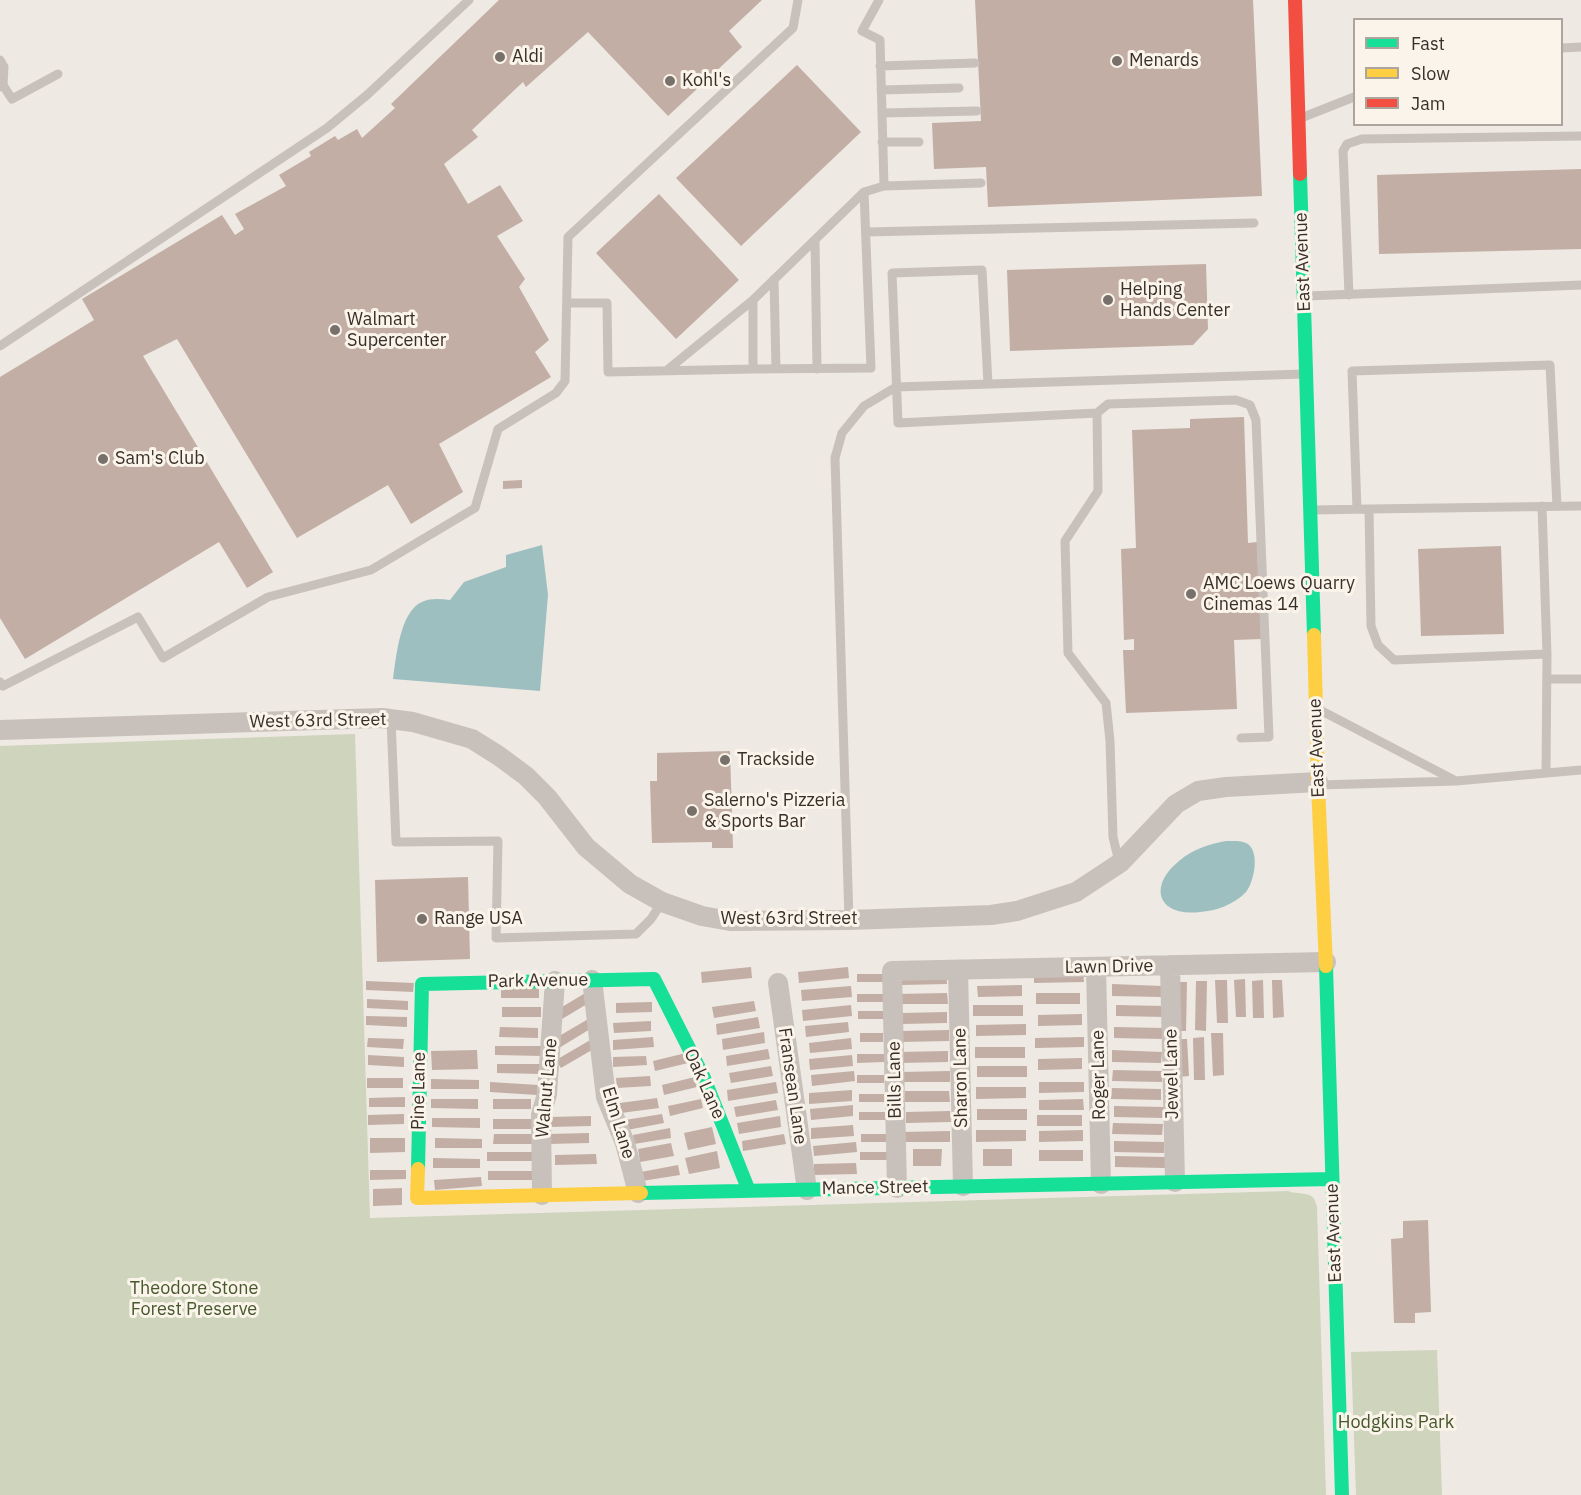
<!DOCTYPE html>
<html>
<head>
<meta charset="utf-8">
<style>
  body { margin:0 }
  #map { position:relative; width:1581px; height:1495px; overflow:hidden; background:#eee9e3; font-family:"IBM Plex Sans",sans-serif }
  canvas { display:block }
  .legend { position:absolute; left:1353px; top:18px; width:210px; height:108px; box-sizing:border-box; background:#faf4ea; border:2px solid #ada59d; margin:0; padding:8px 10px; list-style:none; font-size:18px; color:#392f29 }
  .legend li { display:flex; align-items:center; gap:12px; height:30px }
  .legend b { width:30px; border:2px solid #ada59d }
</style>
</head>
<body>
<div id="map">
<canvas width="1581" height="1495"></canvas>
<ul class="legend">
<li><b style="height:8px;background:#16e098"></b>Fast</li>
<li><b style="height:8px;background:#ffcf43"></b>Slow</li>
<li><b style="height:8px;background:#f24e42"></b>Jam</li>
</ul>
</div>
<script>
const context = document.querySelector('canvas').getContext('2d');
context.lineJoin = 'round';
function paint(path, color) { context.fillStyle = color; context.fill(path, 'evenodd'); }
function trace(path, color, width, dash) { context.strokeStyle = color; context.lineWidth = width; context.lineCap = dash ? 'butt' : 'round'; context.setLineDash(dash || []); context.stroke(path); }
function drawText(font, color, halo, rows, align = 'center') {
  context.font = font + ' "IBM Plex Sans",sans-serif'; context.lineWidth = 6; context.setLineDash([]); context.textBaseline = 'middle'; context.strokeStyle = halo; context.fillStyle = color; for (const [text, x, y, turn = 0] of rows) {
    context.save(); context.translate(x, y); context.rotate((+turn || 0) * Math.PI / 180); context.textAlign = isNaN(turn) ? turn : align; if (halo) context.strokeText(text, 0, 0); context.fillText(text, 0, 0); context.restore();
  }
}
paint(new Path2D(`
  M355,734L370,1218L1288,1191C1301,1196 1314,1189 1317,1207L1326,1495H0V746Z
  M1437,1350L1442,1495H1356L1351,1352Z`), '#cfd4bc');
paint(new Path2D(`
  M542,545L548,595L540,691L393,679C396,658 400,611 422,602C431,598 440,599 450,600L464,582L506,567V555Z
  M1226,841C1232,841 1242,840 1248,844C1260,853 1254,882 1246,892C1235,904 1216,911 1200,912C1157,917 1148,886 1179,861C1193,849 1209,844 1226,841Z`), '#9ebfc0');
paint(new Path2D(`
  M499,0H762L729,31L742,47L668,116L588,32L526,87L523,82L472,130L478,137L444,164L468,204L500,185L523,221L497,236L525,279L519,287L549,340L535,352L551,377L439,444L463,492L411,524L388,485L297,538L177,339L143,356L273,572L247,588L219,542L25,659L0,618V377L94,320L82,299L222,215L235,235L244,229L235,214L286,186L279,175L311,156L309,152L335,136L338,140L357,129L362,138L395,108L391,104Z
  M975,0H1253L1262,196L988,207L986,167L934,169L932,123L981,121Z
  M797,65L861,132L741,246L676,178Z
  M1581,169V249L1379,254L1377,175Z
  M659,194L739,280L676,339L596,253Z
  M1206,264L1208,329L1193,345L1010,351L1007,270Z
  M1244,417L1248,543L1257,542L1261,639L1234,640L1237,709L1126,713L1123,650H1134V639L1124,640L1121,549L1136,548L1132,430L1190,428V419Z
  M522,480V488L503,489V481Z
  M1501,546L1504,634L1421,636L1418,549Z
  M730,751L733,848H712V842L652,843L650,781H657V753Z
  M468,877L470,959L377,962L375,880Z
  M751,967L752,978L702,983L701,972Z
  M848,967L849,978L799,983L798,972Z
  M1083,972L1084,982L1034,983V973Z
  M946,973L947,984L902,985V974Z
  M857,974H884V982H857Z
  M1245,979L1246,1017H1236L1234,980Z
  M1215,980H1227L1228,1023H1217Z
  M1263,980L1264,1018H1253L1252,981Z
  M1272,980H1282L1284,1017L1273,1018Z
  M366,981L414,983L413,992L366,990Z
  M1196,981H1207L1206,1031L1195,1030Z
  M1176,982H1187L1186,1031H1175Z
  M1112,984L1162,986V997L1112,996Z
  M1022,985V996L978,997L977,986Z
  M851,986L852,997L802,1001L801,990Z
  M501,988H539V998H501Z
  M587,992L592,1001L562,1019L557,1010Z
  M947,993L948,1004H898V994Z
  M1036,993H1080V1004H1036Z
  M857,994H884V1002H857Z
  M367,999L408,1001V1010L367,1008Z
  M754,1001L756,1011L714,1018L712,1007Z
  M652,1002V1012L616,1013V1003Z
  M851,1005L852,1016L803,1021L802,1010Z
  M973,1005H1023V1016H973Z
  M1116,1005L1166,1006V1017L1116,1016Z
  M502,1007H541V1017H502Z
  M858,1011H885V1019H858Z
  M947,1012V1023L902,1024V1013Z
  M1082,1014V1025L1038,1026V1015Z
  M366,1016L407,1017V1027L366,1025Z
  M758,1017L760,1028L717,1035L716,1024Z
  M590,1018L595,1026L559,1048L554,1039Z
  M651,1021V1031L614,1033L613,1023Z
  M848,1022L849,1032L806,1037L805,1026Z
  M1026,1024V1035L976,1036V1025Z
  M500,1027L538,1028V1038L499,1037Z
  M1114,1027L1164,1028V1039L1114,1038Z
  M949,1030V1041L900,1042V1031Z
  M764,1032L765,1043L723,1050L722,1039Z
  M860,1033H883V1042H860Z
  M1211,1033H1223L1224,1075L1213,1076Z
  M653,1037L654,1047L613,1050V1040Z
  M1084,1037V1047L1035,1048V1038Z
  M1204,1037L1205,1080H1194L1193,1038Z
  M368,1038L404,1039L403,1049L367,1047Z
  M851,1038L852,1049L810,1053L809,1043Z
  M592,1039L597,1047L561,1068L556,1060Z
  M1176,1039H1187L1189,1076L1178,1077Z
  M495,1046H543V1056L495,1055Z
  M975,1047H1025V1058H975Z
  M768,1049L770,1059L727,1066L726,1056Z
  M477,1050L478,1069L432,1070L431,1051Z
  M1112,1050L1162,1052L1161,1063L1112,1062Z
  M948,1051V1062L899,1063L898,1052Z
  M686,1053L688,1063L655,1071L653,1061Z
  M857,1054H884V1062L857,1063Z
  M368,1055L404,1057V1067L368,1065Z
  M852,1055L853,1066L810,1070L809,1059Z
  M646,1056L647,1065L613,1067V1057Z
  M1082,1058V1069L1038,1070V1059Z
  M497,1064H541V1074L497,1073Z
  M771,1066L773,1076L731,1083L729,1073Z
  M977,1066H1027V1077H977Z
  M1113,1070L1162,1071V1082L1112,1081Z
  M854,1071L855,1081L812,1086L811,1075Z
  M950,1071V1082H901V1072Z
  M857,1075H884V1083H857Z
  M650,1076L651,1086L617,1088L616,1078Z
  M695,1077L697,1087L664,1095L662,1085Z
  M367,1078H403V1088H367Z
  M431,1079L479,1080V1089H431Z
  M490,1082L538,1085L537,1095L490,1092Z
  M776,1082L778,1093L728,1101L727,1090Z
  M1039,1082H1084V1092L1039,1093Z
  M976,1087H1026V1098L976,1099Z
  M1112,1088L1161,1089V1100L1111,1099Z
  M852,1090V1101L809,1104V1093Z
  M905,1091H949L950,1102H905Z
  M859,1094H887V1102H859Z
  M405,1097V1107H369V1098Z
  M657,1098L659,1108L621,1113L620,1103Z
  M431,1099H478V1109L431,1108Z
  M493,1099H531V1109H493Z
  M701,1099L703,1108L670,1116L668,1106Z
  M1083,1099L1084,1110H1039V1100Z
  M776,1100L778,1110L736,1117L734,1107Z
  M853,1105V1116L811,1120L810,1109Z
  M1114,1106L1164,1107V1118L1114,1117Z
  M977,1109H1027V1120H977Z
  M950,1111L951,1122L906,1123V1112Z
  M859,1112H887V1120H859Z
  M404,1114V1124L368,1125V1115Z
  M662,1114L664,1123L627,1130L625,1120Z
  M1037,1115H1082V1126H1037Z
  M591,1116V1126L550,1127L549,1117Z
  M780,1116L781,1127L739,1134L737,1123Z
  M432,1118H480V1128L432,1127Z
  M493,1119H532V1129H493Z
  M1113,1123L1163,1124L1162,1135L1112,1134Z
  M853,1125L854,1136L811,1139V1128Z
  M712,1127L716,1144L688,1150L684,1133Z
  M670,1128L671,1138L634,1144L633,1135Z
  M976,1130H1026V1141L976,1142Z
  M1083,1130V1141L1039,1142V1131Z
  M950,1131V1142H901V1132Z
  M589,1133V1143L548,1144V1134Z
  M494,1134H532V1144H493Z
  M784,1134L786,1144L743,1151L742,1141Z
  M861,1134H888V1142H861Z
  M370,1138H405V1152L370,1153Z
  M435,1138L482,1139V1148H435Z
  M1114,1141L1164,1142V1153L1114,1152Z
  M856,1142L857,1152L814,1156L813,1146Z
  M671,1143L674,1156L640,1162L638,1149Z
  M913,1149H942L941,1166H913Z
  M983,1149H1012V1166H983Z
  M1039,1150H1083V1161H1039Z
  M717,1151L720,1168L689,1174L685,1158Z
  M487,1152H535V1161H487Z
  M860,1152H887V1160H860Z
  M596,1154L597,1164L555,1165V1155Z
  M1115,1156L1165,1157V1168L1115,1167Z
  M433,1158L480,1159V1168H433Z
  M856,1163L857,1174L814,1175V1164Z
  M678,1165L680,1175L642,1181L641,1172Z
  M370,1170H406V1179L370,1180Z
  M488,1171H536V1180H488Z
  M481,1177L482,1186L435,1190L434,1180Z
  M402,1188V1205L373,1206V1189Z
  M1428,1220L1431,1312L1415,1313V1323H1394L1391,1239L1403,1238V1221Z`), '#c2aea4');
trace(new Path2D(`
  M1562,48L1581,47
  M0,60L4,67L3,85
  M880,66L975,63
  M0,87L3,85L12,99L58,74
  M881,90L959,88
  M882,113L977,111
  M1301,118L1354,97
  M882,142H919
  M884,186L981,183
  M866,232L1254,223
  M815,240L817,369
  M774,279L776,369
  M1349,295L1343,151L1347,144L1362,139L1581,136
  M1307,296L1581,285
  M567,303H607L608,372L753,369V300L864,192L884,186L880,40L862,31L879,0
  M0,346L327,128L367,95L469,0
  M753,369L871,368L864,192
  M666,371L753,300
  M988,384L982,270L892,273L898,423L1097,413L1098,491L1065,541L1068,653L1106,703L1110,741L1113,837L1119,862
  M1097,413L1108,404L1236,400L1250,405L1256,420L1269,737L1241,738
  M1542,506L1547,654
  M1357,509L1352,371L1550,365L1557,506
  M1369,509L1581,506
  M1313,510L1369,509L1371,626L1378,645L1394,660L1547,654L1546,773
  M1547,679H1581
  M0,682L3,686L138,617L163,658L268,597L371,570L475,508L498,429L556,393L565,381L568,237L793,28L798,0
  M1320,710L1454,780
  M391,719L396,842L498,841L496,938L636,934L651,919L662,902
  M1320,785L1456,781L1581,770
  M849,920L835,458L842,433L864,406L896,387L1304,374`), '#c8c1bb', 9);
trace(new Path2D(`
  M0,730L382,718L413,722L472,739L499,756L526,776L547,797L586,847L630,884L662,902L702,916L730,921L849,920L991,915L1017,911L1076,892L1120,863L1176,804L1198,791L1226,787L1318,782
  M1170,965L1175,1182
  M1096,967L1101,1184
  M958,970L963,1186
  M592,980L606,1097L625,1143L638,1193
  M778,983L807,1190
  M897,1188L892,971L1326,962
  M542,1195L541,1115L547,1094L555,981`), '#c8c1bb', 20);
trace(new Path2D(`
  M1300,174L1314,635
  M1326,966L1342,1495
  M418,1169L422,984L654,979L704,1078L749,1191
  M641,1193L1332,1179`), '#16e098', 14);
trace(new Path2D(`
  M1314,635L1318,785L1326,966
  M418,1169L417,1198L641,1193`), '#ffcf43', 14);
trace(new Path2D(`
  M1295,0L1300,174`), '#f24e42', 14);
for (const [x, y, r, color] of [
  [500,57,6,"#78706a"],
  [1117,61,6,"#78706a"],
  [670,81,6,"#78706a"],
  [1108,300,6,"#78706a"],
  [335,330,6,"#78706a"],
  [103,459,6,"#78706a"],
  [1191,594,6,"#78706a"],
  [725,760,6,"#78706a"],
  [692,811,6,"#78706a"],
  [422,919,6,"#78706a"]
]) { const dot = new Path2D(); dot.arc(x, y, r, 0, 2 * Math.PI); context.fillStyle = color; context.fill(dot); trace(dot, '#faf4ea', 2); }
drawText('18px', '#392f29', '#faf4ea', [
  ["Aldi",512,57],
  ["Menards",1129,61],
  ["Kohl's",682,81],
  ["Helping",1120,290],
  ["Hands Center",1120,311],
  ["Walmart",347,320],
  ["Supercenter",347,341],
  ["Sam's Club",115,459],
  ["AMC Loews Quarry",1203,584],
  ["Cinemas 14",1203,605],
  ["Trackside",737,760],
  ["Salerno's Pizzeria",704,801],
  ["& Sports Bar",704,822],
  ["Range USA",434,919]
], 'left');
drawText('18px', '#392f29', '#faf4ea', [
  ["East Avenue",1303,262,-92],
  ["West 63rd Street",318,721,-1],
  ["East Avenue",1317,748,-92],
  ["West 63rd Street",789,919],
  ["Lawn Drive",1109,967,-1],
  ["Park Avenue",538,981,-1],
  ["Jewel Lane",1172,1074,-91],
  ["Roger Lane",1099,1075,-91],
  ["Sharon Lane",961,1078,-91],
  ["Bills Lane",895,1080,-91],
  ["Oak Lane",704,1084,66],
  ["Fransean Lane",792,1086,82],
  ["Walnut Lane",547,1088,-85],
  ["Pine Lane",419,1091,-89],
  ["Elm Lane",618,1123,73],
  ["Mance Street",875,1188,-1],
  ["East Avenue",1334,1233,-92]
]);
drawText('18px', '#46582c', '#faf4ea', [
  ["Theodore Stone",194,1289],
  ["Forest Preserve",194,1310],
  ["Hodgkins Park",1396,1423]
]);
</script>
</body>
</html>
